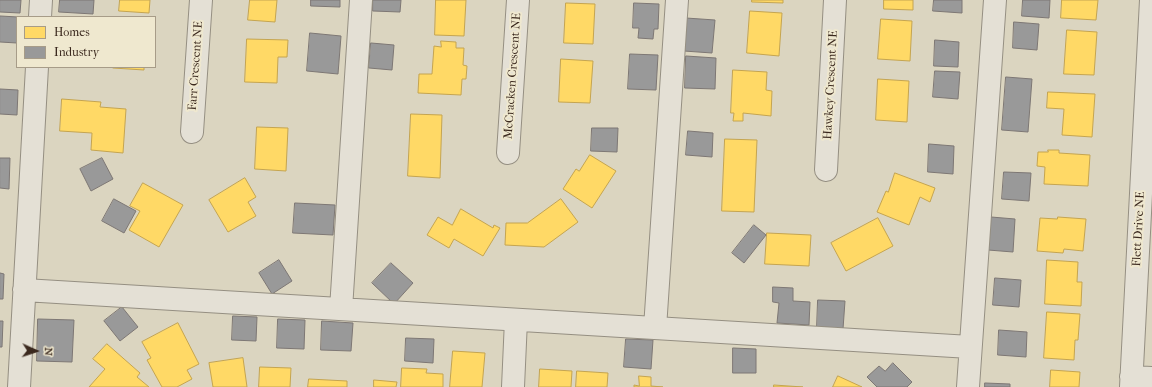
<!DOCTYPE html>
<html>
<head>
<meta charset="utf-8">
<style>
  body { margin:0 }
  #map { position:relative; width:1152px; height:387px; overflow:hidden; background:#dbd5c0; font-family:"IM FELL French Canon",serif }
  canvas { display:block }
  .legend { position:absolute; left:16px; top:16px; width:140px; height:52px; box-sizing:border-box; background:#efe8cf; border:1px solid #a79c88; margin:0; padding:5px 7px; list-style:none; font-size:12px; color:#3b291e }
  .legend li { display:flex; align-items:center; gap:8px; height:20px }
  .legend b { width:20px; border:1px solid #a79c88 }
  .north { position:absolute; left:16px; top:331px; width:40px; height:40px; -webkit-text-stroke:3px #efe8cf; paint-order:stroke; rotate:93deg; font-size:11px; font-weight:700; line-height:16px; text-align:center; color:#3b291e }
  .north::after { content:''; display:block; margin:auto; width:14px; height:18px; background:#3b291e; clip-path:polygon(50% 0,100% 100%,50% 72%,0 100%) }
</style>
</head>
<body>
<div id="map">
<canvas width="1152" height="387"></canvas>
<ul class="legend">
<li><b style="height:11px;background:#ffd966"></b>Homes</li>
<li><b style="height:11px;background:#999"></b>Industry</li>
</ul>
<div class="north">N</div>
</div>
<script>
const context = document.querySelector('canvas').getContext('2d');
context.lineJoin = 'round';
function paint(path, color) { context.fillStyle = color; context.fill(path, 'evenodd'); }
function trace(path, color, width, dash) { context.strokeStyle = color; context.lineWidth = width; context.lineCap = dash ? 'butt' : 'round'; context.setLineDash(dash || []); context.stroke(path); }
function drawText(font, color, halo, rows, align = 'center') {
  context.font = font + ' "IM FELL French Canon",serif'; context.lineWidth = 4; context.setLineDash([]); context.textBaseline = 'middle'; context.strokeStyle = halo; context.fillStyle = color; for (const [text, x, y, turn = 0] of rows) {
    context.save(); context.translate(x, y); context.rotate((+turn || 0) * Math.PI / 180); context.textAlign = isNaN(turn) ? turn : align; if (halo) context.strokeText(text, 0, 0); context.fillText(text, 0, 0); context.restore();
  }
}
const homes = new Path2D(`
  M120,0H150L149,13L119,11Z
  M250,0H277L275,22L248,20Z
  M436,0H466L464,36L435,35Z
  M752,0H783V3L752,2Z
  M884,0H913V10L884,9Z
  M1062,0H1098L1096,20L1061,18Z
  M566,3L595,4L593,44L564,43Z
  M750,11L782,13L779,56L747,53Z
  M881,19L912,21L910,61L878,59Z
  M1067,30L1097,32L1094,75L1064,74Z
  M247,39L288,40L287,57H278L277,83L245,82Z
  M441,41L456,42V48H464L463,65L467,66L466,79H462L461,95L418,93L419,74H432L434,46L441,47Z
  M561,59L593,61L590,103L559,102Z
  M113,67H144V70L113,68Z
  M733,70L767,72L766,90L772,91L771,116L743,113V121H733L734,113H731Z
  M878,79L909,81L907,122L876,120Z
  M1048,92L1095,94L1092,137L1062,135L1064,109L1047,108Z
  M62,99L101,102L100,107L126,109L123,153L91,150L92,133L60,131Z
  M411,114L442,115L440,178L408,176Z
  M257,127L288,128L286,171L255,169Z
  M725,139L757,140L754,212L722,211Z
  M1048,150H1059V153L1090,155L1088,186L1044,184L1045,167L1037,166L1038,152H1048Z
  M590,155L616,171L592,208L563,189L576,169L579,171Z
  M895,173L935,188L930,202L920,197L909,225L877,212L886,191L888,192Z
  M245,178L256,197L248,202L256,216L228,232L209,200Z
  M143,183L183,205L159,247L129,230L140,211L130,206Z
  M561,199L578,222L544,247L505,245L506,223H527Z
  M461,209L493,228L494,225L500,228L483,256L454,239L449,248L427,235L438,217L452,225Z
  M1058,217L1086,219L1083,251L1064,249L1063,253L1037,251L1040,218L1057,219Z
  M878,218L893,246L846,271L831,243Z
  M767,233L811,235L809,266L765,264Z
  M1047,260L1078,262L1077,282H1082L1081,306L1045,304Z
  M1047,312L1080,314L1078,340H1075L1074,360L1044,358Z
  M178,323L199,364L187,370L192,379L177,387H162L147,360L151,358L142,342Z
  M107,344L140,373L137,377L149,387H89L105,369L93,359Z
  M453,351L485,353L482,387H450Z
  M243,358L247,387H213L209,363Z
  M260,367L291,368L290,387H259Z
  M402,368L427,369L426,373L443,374V387H401Z
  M540,369L572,371L571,387H539Z
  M1051,370L1080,372L1079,387H1050Z
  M577,371L608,373L607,387H576Z
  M639,376L651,377V386L663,387H634V385L639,386Z
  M838,376L862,387H833Z
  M309,379L347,381V387H308Z
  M374,380L397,382L396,387H374Z
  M774,385L803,387H774Z`);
paint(homes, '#ffd966');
trace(homes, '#c4a450', 1);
const industry = new Path2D(`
  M0,0H21L20,13L0,12Z
  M60,0H94L93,14L59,12Z
  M311,0H340V7L311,6Z
  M373,0H401L400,12L373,11Z
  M934,0H962V13L933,11Z
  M1023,0H1050L1049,18L1022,16Z
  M634,3L659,4L658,29H654L653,39L638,38L639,28H633Z
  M0,16L18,17L17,43L0,42Z
  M686,18L715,20L712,53L684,51Z
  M1014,22L1039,24L1037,50L1013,48Z
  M310,33L341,36L338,74L307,71Z
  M935,40L959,42L958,67L934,66Z
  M371,43L394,45L392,70L369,68Z
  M630,54L658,55L656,90L628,89Z
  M686,56L716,58L715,89L685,88Z
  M935,71L960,72L958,99L933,97Z
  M1006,77L1032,79L1028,132L1002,130Z
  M0,89L18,90L17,115L0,114Z
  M592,128H618L617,152L591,151Z
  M688,131L713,133L712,157L686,155Z
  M929,144L954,146L953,174L928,172Z
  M0,158H10L9,189L0,188Z
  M102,158L113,179L91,191L80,169Z
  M1004,172L1031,173L1029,201L1002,199Z
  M114,199L136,211L124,233L102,221Z
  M295,203L335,205L333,235L293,233Z
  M991,217L1015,219L1013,252L988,250Z
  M754,225L766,235L744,263L732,253Z
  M279,260L292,281L272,294L259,273Z
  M391,263L413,283L394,304L372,283Z
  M0,273L4,274L3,299H0Z
  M995,278L1021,280L1019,307L993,305Z
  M773,287L793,288V301L810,302L809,325L777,323L779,303L773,302Z
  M818,300L845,301L843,329L817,327Z
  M122,307L138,327L120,341L104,321Z
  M233,316L257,317L256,341L232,340Z
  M38,319L74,320L72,362L37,361Z
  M278,319L305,320L304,349L277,348Z
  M0,321H3L2,347H0Z
  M322,321L353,323L351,351L321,350Z
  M999,330L1027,332L1026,357L998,355Z
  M406,338L434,339L433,363L405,361Z
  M626,339L653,340L651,369L624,367Z
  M733,348L756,349V373H733Z
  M893,363L912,382L907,387H877L867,377L879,366L885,371Z
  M985,383L1010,384V387H985Z`);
paint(industry, '#999');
trace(industry, '#7d7774', 1);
const minor = new Path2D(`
  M40,17L41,0
  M192,132L201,0
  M508,153L518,0
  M826,170L835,0
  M24,290L970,347
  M341,309L361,0
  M655,328L677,0
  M1131,377L1152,378
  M19,387L37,67
  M513,387L516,320
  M968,387L995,0
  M1131,387L1151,0`);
trace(minor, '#958f82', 24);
trace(minor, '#e4e0d5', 22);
drawText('12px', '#3b291e', '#efe8cf', [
  ["Farr Crescent NE",196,66,-86],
  ["McCracken Crescent NE",513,76,-86],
  ["Hawkey Crescent NE",831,85,-87],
  ["Flett Drive NE",1139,229,-87]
]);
</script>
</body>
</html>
